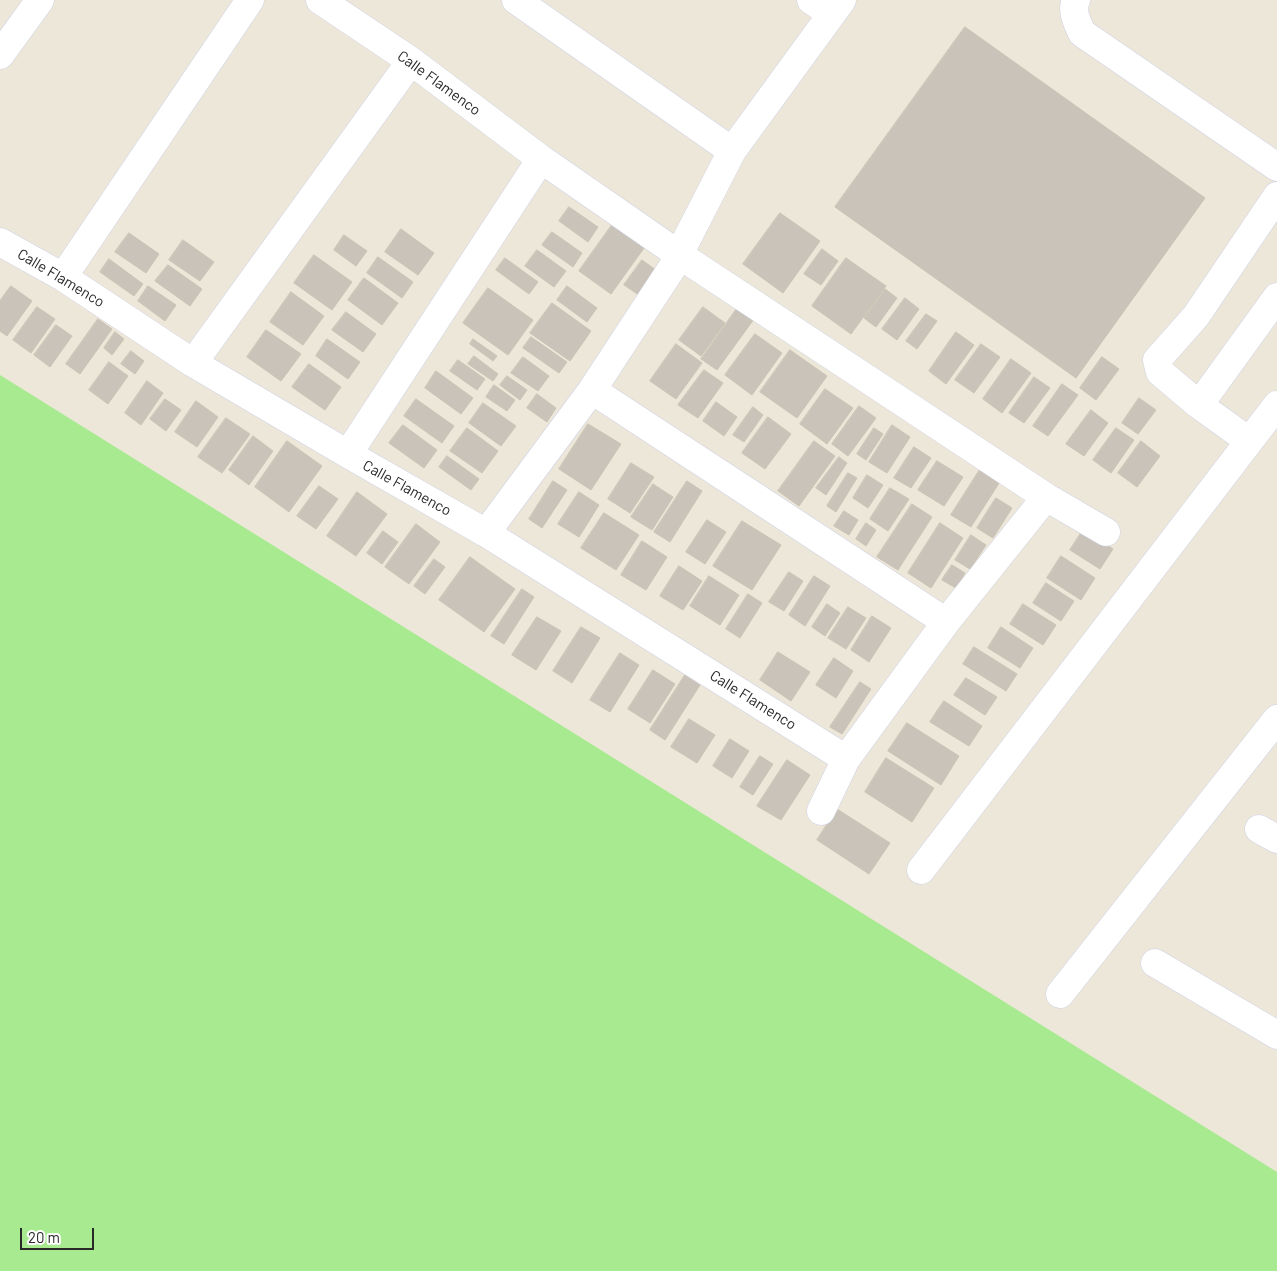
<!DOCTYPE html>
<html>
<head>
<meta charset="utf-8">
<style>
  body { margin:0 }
  #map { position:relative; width:1277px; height:1271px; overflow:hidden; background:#ede7d9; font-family:Barlow,sans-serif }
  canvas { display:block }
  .scale { position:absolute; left:20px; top:1228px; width:74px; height:22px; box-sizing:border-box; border:2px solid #292929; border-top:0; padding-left:6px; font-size:15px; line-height:18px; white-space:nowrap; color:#292929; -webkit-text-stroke:4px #fff; paint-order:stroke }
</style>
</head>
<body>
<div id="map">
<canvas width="1277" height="1271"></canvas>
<div class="scale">20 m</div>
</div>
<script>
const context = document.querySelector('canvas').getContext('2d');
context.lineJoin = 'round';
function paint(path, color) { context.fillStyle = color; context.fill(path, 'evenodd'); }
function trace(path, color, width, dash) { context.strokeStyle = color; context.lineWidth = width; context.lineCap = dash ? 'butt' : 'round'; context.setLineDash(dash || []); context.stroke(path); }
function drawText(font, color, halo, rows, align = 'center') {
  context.font = font + ' Barlow,sans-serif'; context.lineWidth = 4; context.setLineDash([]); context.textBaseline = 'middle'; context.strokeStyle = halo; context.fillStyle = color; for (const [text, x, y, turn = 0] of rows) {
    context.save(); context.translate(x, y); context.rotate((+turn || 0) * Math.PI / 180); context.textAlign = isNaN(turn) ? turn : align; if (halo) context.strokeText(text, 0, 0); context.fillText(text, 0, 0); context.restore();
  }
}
paint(new Path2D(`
  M0,375L1277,1172V1271H0Z`), '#a7ea90');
const building = new Path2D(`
  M965,27L1205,198L1076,378L835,207Z
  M569,207L598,227L588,242L559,221Z
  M780,213L820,241L783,293L743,264Z
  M612,225L644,248L611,294L579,271Z
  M401,229L434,253L418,275L385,252Z
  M552,232L582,253L573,267L542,245Z
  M129,233L159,254L146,273L115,252Z
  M344,235L367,251L356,266L334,250Z
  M183,240L214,262L200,281L169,260Z
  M822,249L838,261L821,285L804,274Z
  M537,250L566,271L554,287L525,266Z
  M314,255L352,282L332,310L294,283Z
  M378,257L413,282L402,298L367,273Z
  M505,258L538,282L529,294L496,270Z
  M846,258L886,286L851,334L812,306Z
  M109,259L143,284L134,296L100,272Z
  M642,260L660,273L642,297L624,285Z
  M168,265L202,289L190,306L155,281Z
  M364,278L398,303L382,325L348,300Z
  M11,286L32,301L7,336L0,331V301Z
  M148,286L176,305L165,321L138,301Z
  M567,286L597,308L587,322L557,300Z
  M488,288L533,320L508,355L463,323Z
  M885,289L897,298L876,327L864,318Z
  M291,292L324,316L303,345L270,322Z
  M905,298L919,309L897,340L882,329Z
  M552,303L591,331L570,361L530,333Z
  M37,307L55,319L31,353L13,340Z
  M703,307L725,323L701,356L679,340Z
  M738,307L754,319L717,370L701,359Z
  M346,312L376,334L363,352L332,330Z
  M926,314L937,321L917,349L906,341Z
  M98,319L112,329L80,374L66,364Z
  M56,325L72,336L50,367L34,355Z
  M266,330L301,354L281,381L247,357Z
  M115,332L124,339L112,355L104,348Z
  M956,332L974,345L946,384L929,371Z
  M755,334L782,353L752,395L725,375Z
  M531,337L567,362L559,373L523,348Z
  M327,339L360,362L348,379L316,356Z
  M473,339L497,356L493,361L470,344Z
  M676,344L702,363L676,399L650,381Z
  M981,344L1000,357L974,393L955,380Z
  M790,350L827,376L797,418L760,392Z
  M131,351L144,361L135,374L121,364Z
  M474,356L498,374L493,381L468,364Z
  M523,357L549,376L538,391L511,373Z
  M1102,357L1119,369L1096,400L1080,388Z
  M1011,359L1031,373L1002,413L983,399Z
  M458,360L485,379L477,390L450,371Z
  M109,362L128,376L108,404L89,390Z
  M309,364L341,387L325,410L292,387Z
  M704,370L723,383L698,418L678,405Z
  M436,371L473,398L461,414L425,388Z
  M507,376L527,390L520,400L500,385Z
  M1034,377L1050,388L1024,423L1009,413Z
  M147,381L163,393L141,425L125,413Z
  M1062,384L1078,395L1048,436L1033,426Z
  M494,385L515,400L507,411L486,397Z
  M825,389L853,408L827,444L800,424Z
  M537,394L556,408L547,422L527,408Z
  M1139,398L1156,410L1138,434L1122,423Z
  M165,399L181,410L166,431L150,419Z
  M416,399L454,426L442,443L404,416Z
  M196,401L218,417L197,447L175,432Z
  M716,402L737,417L724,436L703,421Z
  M483,403L516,426L501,446L469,423Z
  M859,406L876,418L848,456L832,444Z
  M753,407L763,415L744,442L733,435Z
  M1091,410L1108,423L1084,456L1066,444Z
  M768,417L791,434L765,469L742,453Z
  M226,418L250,434L222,473L198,457Z
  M588,424L621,444L591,490L559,469Z
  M403,425L437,450L424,468L389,443Z
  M892,425L910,437L887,473L869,462Z
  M467,428L498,451L482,473L450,451Z
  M874,428L883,434L866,460L857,454Z
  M1116,428L1134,440L1111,473L1093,460Z
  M253,436L273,451L249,485L229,470Z
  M287,441L322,466L289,512L255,487Z
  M814,441L835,456L799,506L778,491Z
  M1141,441L1160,456L1137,487L1118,473Z
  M914,447L931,458L911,488L894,478Z
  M447,456L479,479L471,490L439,467Z
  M839,457L847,463L826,495L816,488Z
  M937,461L963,477L944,506L918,490Z
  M631,463L654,477L630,513L608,499Z
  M981,468L1001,480L971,527L951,515Z
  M848,473L857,478L836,512L827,506Z
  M867,475L883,485L868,508L853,498Z
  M553,481L567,490L542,528L529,519Z
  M687,481L702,491L670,542L654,532Z
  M653,484L673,497L652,530L631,517Z
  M319,486L338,499L316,529L297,516Z
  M890,488L909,499L888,531L870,519Z
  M357,492L387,514L356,556L327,536Z
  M579,492L599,505L579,537L558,524Z
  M996,498L1012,508L993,538L977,528Z
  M912,504L932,517L898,570L877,557Z
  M844,511L858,520L849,535L834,526Z
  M604,513L639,535L616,570L581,548Z
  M707,520L726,532L705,564L686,552Z
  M742,521L781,545L752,590L713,566Z
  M866,523L876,530L866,546L856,539Z
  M940,523L963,538L931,588L908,573Z
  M416,524L440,542L409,584L385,567Z
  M1083,530L1113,549L1100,569L1070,550Z
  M383,531L398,542L382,564L367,553Z
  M971,535L986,545L970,569L955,560Z
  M642,541L667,557L646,590L621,575Z
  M1061,556L1095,578L1081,600L1047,578Z
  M470,557L515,589L484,632L439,600Z
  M434,559L445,567L425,594L414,586Z
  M952,565L965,573L956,588L942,580Z
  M679,566L702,581L683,610L660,596Z
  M789,572L803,581L784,611L769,602Z
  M709,576L739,595L720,625L690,606Z
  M814,576L830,586L805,626L789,615Z
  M1046,583L1074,601L1061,621L1033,603Z
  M522,589L534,597L504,644L491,636Z
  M748,594L762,603L740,638L726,629Z
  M827,604L840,613L825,636L812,627Z
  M1023,604L1056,625L1043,645L1010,624Z
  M848,607L866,618L846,649L828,638Z
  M872,616L891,628L869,662L851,650Z
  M537,617L561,631L536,670L512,655Z
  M581,627L600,638L572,683L553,671Z
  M1001,627L1033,648L1020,668L988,648Z
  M974,647L1017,674L1006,691L963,664Z
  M778,652L810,672L791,701L760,680Z
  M620,653L639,665L610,712L590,700Z
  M834,658L853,671L836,698L816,685Z
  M653,670L675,684L650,723L628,709Z
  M685,675L700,685L665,740L650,730Z
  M966,678L997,697L985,715L954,695Z
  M860,682L871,689L842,734L830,727Z
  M944,701L982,726L969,746L930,722Z
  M689,719L715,735L697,763L671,747Z
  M907,723L959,756L941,785L888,751Z
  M730,739L749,751L732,778L713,766Z
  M760,756L773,764L753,795L740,787Z
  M886,758L934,788L912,822L865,792Z
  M787,760L810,775L781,820L757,806Z
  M837,809L890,843L869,874L817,840Z`);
paint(building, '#c9c3b9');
trace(building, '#c9c3b3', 1);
const minor = new Path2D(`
  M516,0L732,151
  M811,0L832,14
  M1076,0C1071,11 1077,22 1082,33L1277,167
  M0,55L40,0
  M0,242L63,277L193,363L348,454L486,533L846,759L946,622L1046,497L678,254L541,159L411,61L320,0
  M63,277L250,0
  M193,363L411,61
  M592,390L946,622
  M1199,405L1277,297
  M1249,441L1199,405L1160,372L1157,360L1196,316L1277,196
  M348,454L541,159
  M1046,497L1106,532
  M486,533L592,390L672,268L732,151L842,0
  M821,811L846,759
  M1259,829L1277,839
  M921,870L1277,405
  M1155,963L1277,1035
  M1060,994L1277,719`);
trace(minor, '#cfd1e4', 29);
trace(minor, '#fff', 28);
drawText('15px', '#292929', '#fff', [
  ["Calle Flamenco",439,83,36],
  ["Calle Flamenco",61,278,31],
  ["Calle Flamenco",407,488,29],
  ["Calle Flamenco",753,700,32]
]);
</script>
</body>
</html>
